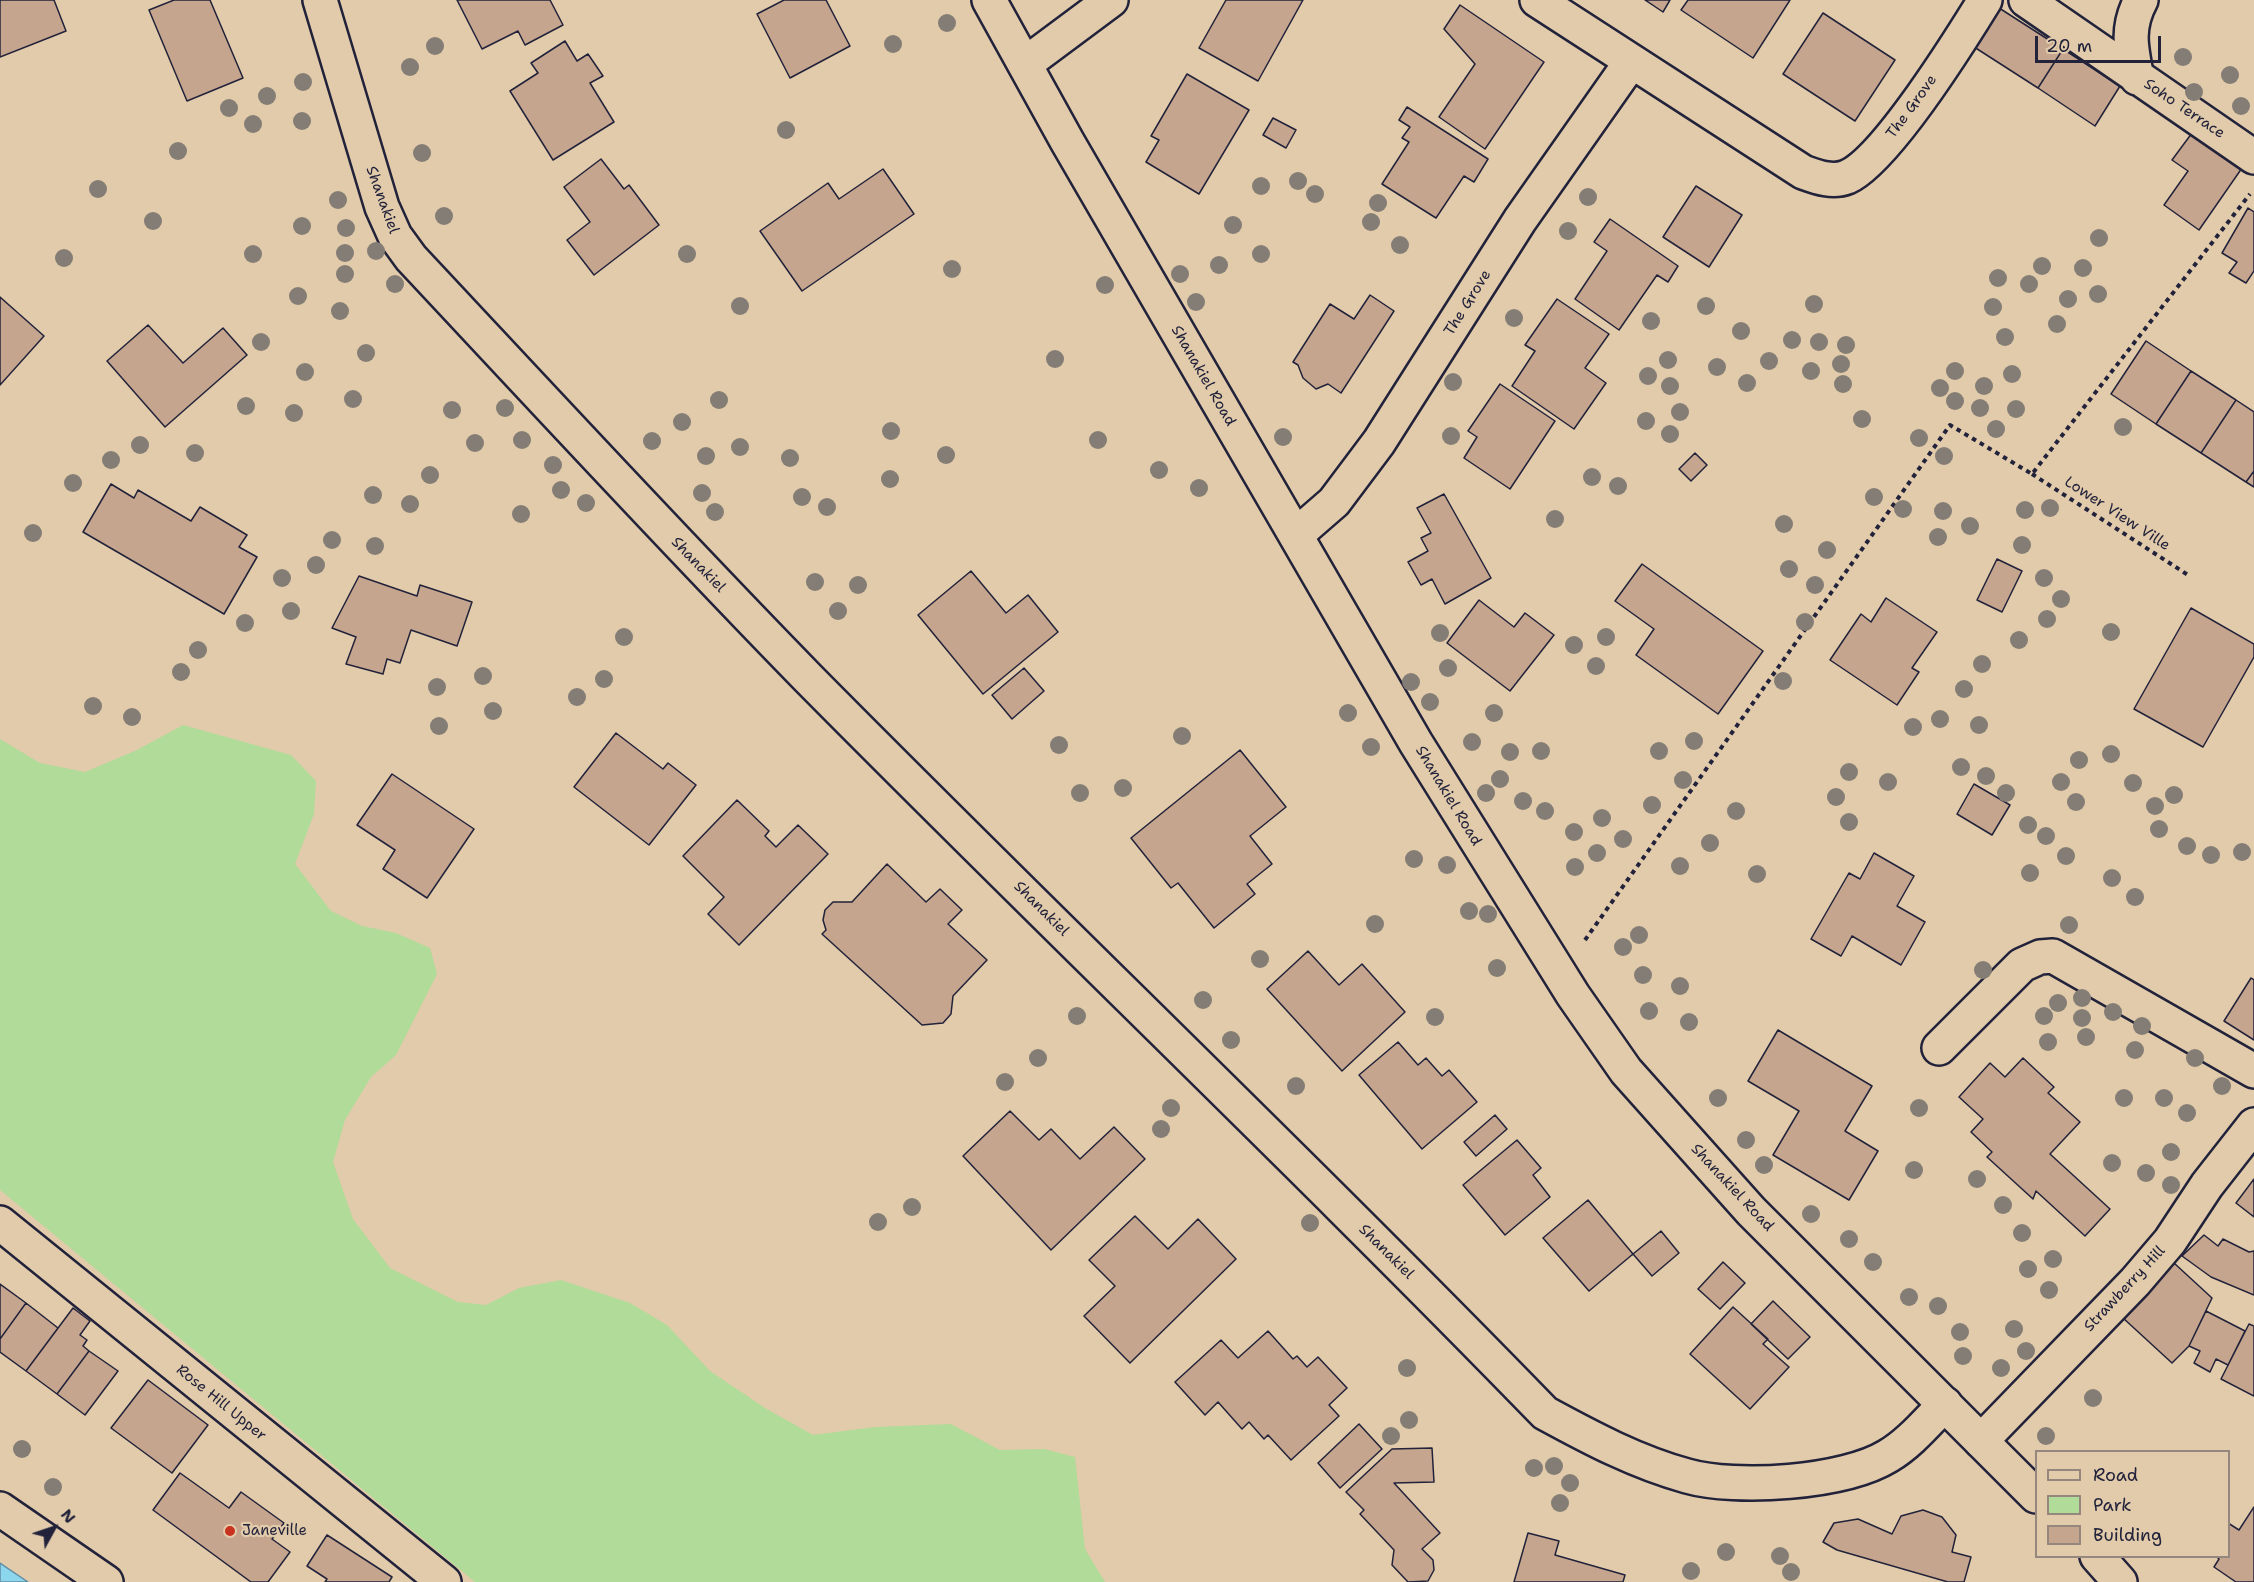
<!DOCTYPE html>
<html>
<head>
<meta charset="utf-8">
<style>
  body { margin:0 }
  #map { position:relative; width:2254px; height:1582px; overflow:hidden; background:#e1cbaa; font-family:"Shantell Sans",sans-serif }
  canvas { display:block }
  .legend { position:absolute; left:2035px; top:1450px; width:195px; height:108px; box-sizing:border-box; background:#e1cbaa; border:2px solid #95877e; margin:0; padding:8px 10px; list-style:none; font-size:18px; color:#22223b }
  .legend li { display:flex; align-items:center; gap:12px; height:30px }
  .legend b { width:30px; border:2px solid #95877e }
  .north { position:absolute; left:24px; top:1498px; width:60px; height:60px; -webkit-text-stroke:4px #e1cbaa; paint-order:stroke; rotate:50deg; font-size:16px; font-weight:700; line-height:24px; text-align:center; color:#22223b }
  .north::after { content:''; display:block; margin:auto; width:21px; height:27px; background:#22223b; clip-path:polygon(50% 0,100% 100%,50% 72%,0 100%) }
  .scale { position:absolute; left:2035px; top:36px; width:126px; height:27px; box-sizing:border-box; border:3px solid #22223b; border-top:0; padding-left:8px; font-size:18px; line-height:21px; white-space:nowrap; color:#22223b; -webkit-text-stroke:4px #e1cbaa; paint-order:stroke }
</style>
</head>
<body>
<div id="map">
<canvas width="2254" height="1582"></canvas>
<ul class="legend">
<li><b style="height:8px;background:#e1cbaa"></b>Road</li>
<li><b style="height:16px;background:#b0db99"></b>Park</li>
<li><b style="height:16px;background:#c5a58d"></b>Building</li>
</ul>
<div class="north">N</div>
<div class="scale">20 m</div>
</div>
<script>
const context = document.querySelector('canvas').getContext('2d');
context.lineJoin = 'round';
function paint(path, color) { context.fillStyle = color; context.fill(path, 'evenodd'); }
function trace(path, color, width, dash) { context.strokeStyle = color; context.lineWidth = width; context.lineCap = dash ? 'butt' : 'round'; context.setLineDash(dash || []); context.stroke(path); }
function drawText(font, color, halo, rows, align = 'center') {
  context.font = font + ' "Shantell Sans",sans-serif'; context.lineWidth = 4.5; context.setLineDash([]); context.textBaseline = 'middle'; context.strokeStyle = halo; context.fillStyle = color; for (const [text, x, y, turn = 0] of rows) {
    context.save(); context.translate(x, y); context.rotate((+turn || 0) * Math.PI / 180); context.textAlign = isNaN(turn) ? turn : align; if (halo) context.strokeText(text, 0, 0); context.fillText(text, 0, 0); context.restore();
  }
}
paint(new Path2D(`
  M183,725L291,755L316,781L314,814L295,864L331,911L362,926L396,933L430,948L437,974L396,1055L371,1077L345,1120L333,1162L353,1219L390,1268L458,1302L486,1305L519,1288L561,1280L630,1303L667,1325L710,1371L765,1408L813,1435L875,1427L951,1424L1000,1450L1044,1449L1075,1457L1085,1549L1105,1582H475L0,1190V739L40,763L85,772L137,750Z`), '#b0db99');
const water = new Path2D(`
  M0,1563L28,1582H0Z`);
paint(water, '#8cd7ed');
trace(water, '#628fa6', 1.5);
const building = new Path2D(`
  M0,0H54L66,31L0,57Z
  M174,0H210L243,78L187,101L149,10Z
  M457,0H550L563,25L525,45L518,31L482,49Z
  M784,0H826L850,46L790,78L757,14Z
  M1226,0H1303L1258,81L1199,48Z
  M1645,0H1670L1663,12Z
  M1688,0H1790L1753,58L1681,10Z
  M1460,5L1544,62L1485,149L1439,117L1475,64L1444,29Z
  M1996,6L2063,49L2038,88L1971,45Z
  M1823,13L1895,60L1855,121L1783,74Z
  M565,41L577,61L588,54L603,76L590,83L614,122L553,160L510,91L538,73L531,63Z
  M2063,49L2120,86L2095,126L2038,88Z
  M1187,74L1249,110L1199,194L1146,162L1159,140L1151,136Z
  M1407,107L1488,159L1474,182L1464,176L1436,218L1382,184L1409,142L1402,138L1410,127L1399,120Z
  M1273,118L1296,130L1286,148L1263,135Z
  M2192,133L2242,168L2199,230L2164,205L2188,171L2172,160Z
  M601,159L624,189L629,185L659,225L594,275L567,240L590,222L564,187Z
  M883,169L914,214L802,291L760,231L828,183L839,199Z
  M1696,186L1742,215L1709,267L1663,237Z
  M2248,208L2254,212V271L2246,283L2229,273L2237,262L2222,253Z
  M1610,219L1678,266L1668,282L1657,275L1619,330L1575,299L1607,251L1594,242Z
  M1370,295L1394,311L1341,393L1328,384L1316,389L1303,378L1298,365L1293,362L1330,304L1354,319Z
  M0,297L44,336L0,385Z
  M1557,299L1609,334L1585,368L1606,383L1574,429L1512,386L1535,351L1525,345Z
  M148,325L183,363L223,328L247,355L165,427L107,361Z
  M2146,341L2191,371L2156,424L2111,394Z
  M2191,371L2236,400L2201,453L2156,424Z
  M1500,384L1555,421L1510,489L1464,458L1477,437L1468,431Z
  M2236,400L2254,412V471L2246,482L2201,453Z
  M1695,453L1707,465L1691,481L1679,469Z
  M2254,471V487L2246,482Z
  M111,484L134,498L138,490L191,521L200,507L247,535L239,547L257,557L224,614L83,532Z
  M1444,494L1491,578L1445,604L1432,579L1421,585L1408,562L1428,551L1421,538L1431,533L1417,508Z
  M1997,559L2022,571L2002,612L1977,600Z
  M1642,564L1763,651L1718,714L1636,655L1654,629L1615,601Z
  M971,571L1006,613L1028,595L1058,632L983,694L918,615Z
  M359,576L417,596L420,585L472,602L457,646L411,630L400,663L387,659L383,674L346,664L356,637L332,628Z
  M1886,598L1937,632L1912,668L1919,672L1897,705L1830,660L1861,614L1871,622Z
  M1479,600L1514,627L1525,613L1554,635L1510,691L1447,643Z
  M2191,608L2254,644V657L2203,747L2134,709Z
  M1024,668L1044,691L1012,719L992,695Z
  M616,733L663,769L668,763L696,785L649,845L574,787Z
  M1240,750L1286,807L1250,836L1272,864L1247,884L1255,894L1214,928L1178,883L1171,888L1131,838Z
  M392,774L474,829L427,898L383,869L395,850L357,825Z
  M1974,784L2010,805L1992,835L1957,814Z
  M737,800L769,831L765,836L776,847L798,825L828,854L739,945L708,914L724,897L683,856Z
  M1874,853L1914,876L1897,906L1925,922L1901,965L1852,936L1841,956L1811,939L1849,873L1860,879Z
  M887,864L926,902L940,889L962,910L948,924L987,960L953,996L951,1014L943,1023L922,1025L822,934L826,930L823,920L825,910L833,902H852Z
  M1308,951L1339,985L1362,964L1405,1012L1342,1071L1267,989Z
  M2251,978L2254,980V1040L2224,1021Z
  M1778,1030L1872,1086L1845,1131L1878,1151L1849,1200L1773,1155L1799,1111L1748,1081Z
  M1398,1042L1418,1065L1426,1058L1442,1076L1449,1070L1477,1102L1422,1149L1359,1075Z
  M2023,1058L2054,1087L2048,1093L2080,1122L2050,1154L2110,1209L2085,1236L2036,1191L2033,1199L1987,1157L1992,1152L1971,1132L1983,1119L1959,1097L1990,1063L2005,1077Z
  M1010,1111L1039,1140L1051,1129L1080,1159L1114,1127L1145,1159L1051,1250L963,1156Z
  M1495,1115L1507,1129L1476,1156L1464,1142Z
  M1517,1140L1541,1168L1533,1175L1550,1197L1505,1235L1463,1185Z
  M2254,1179V1217L2236,1203Z
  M1588,1200L1633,1254L1589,1291L1543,1238Z
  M1135,1216L1168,1249L1198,1219L1236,1259L1130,1363L1084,1316L1115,1286L1089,1260Z
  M1661,1231L1679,1253L1652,1276L1633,1254Z
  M2204,1235L2218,1246L2223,1239L2249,1252L2254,1251V1295L2211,1277L2182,1256Z
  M1723,1262L1745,1283L1720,1309L1698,1289Z
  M2174,1263L2212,1298L2189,1346L2172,1363L2123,1318Z
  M0,1284L26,1303L0,1339Z
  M1773,1301L1810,1337L1788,1359L1751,1324Z
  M26,1303L58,1328L26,1371L0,1352V1339Z
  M1733,1307L1768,1339L1763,1344L1789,1367L1750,1409L1690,1354Z
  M73,1308L90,1321L80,1335L87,1340L83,1346L89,1351L57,1394L26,1371Z
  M2206,1311L2245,1331L2228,1365L2216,1359L2210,1372L2194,1363L2200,1351L2189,1346Z
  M2249,1324L2254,1326V1396L2221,1379Z
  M1268,1331L1293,1359L1297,1356L1307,1367L1318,1357L1347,1388L1329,1405L1339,1416L1291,1460L1268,1435L1264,1439L1249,1422L1242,1429L1218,1402L1205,1415L1175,1382L1221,1340L1238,1358Z
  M89,1351L118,1371L85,1415L57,1394Z
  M148,1380L208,1425L172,1473L111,1428Z
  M1359,1424L1382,1449L1340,1488L1318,1463Z
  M1432,1448L1434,1482L1394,1483L1440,1533L1422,1549L1433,1560L1434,1570L1428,1581L1408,1582L1392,1565L1394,1550L1360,1514L1364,1510L1346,1492L1392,1449Z
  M180,1473L229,1508L241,1492L284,1523L272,1539L290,1552L268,1582H251L153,1510Z
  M2254,1507V1582H2236L2214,1567L2219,1559L2216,1556H2228V1523L2239,1530Z
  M1923,1510L1942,1517L1956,1535L1952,1552L1971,1557L1964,1582H1948L1837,1550L1823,1542L1834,1523L1858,1519L1892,1534L1901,1516Z
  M1528,1533L1559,1541L1555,1555L1625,1575L1623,1582H1514Z
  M327,1535L392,1577L389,1582H325L327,1579L307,1566Z`);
paint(building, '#c5a58d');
trace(building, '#22223b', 1.5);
const street = new Path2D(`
  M320,0L382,207L395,236L411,258C543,399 673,540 808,678C1052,925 1303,1164 1545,1413C1591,1438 1636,1462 1687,1476C1736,1490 1844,1483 1888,1456C1910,1443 1927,1422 1945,1404
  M1537,0L1803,172C1817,177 1832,183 1847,177C1886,160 1961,39 1985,0
  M2026,0L2254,157
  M1025,64L1111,0
  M2137,78C2131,48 2126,28 2141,0
  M1296,535L1334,502L1379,442L1520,220L1631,62
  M1939,1048L2022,965L2040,957L2053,956L2254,1071
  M0,1223L444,1582
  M1981,1441L2135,1282L2170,1241L2207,1185L2254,1125`);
const secondary = new Path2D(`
  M989,0L1067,141L1416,743L1573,995L1626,1071L1751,1211L2036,1496
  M0,1509L106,1582
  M2097,1556L2120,1582`);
trace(street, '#22223b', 38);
trace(secondary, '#22223b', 38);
trace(new Path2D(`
  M2032,474L2188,575
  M1585,940L1950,425L2032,474L2250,194`), '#22223b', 4, [4.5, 4.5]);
trace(street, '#e1cbaa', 33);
trace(secondary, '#e1cbaa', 33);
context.fillStyle = '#847d75';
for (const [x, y] of [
  [947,23],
  [893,44],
  [435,46],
  [2183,57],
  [410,67],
  [2230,75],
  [303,82],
  [2194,92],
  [267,96],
  [2241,106],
  [229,108],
  [302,121],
  [253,124],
  [786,130],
  [178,151],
  [422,153],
  [1298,181],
  [1261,186],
  [98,189],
  [1315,194],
  [1588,197],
  [338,200],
  [1378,203],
  [444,216],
  [153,221],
  [1371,222],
  [1233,225],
  [302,226],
  [346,228],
  [1568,231],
  [2099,238],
  [1400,245],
  [376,251],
  [345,253],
  [253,254],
  [687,254],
  [1261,254],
  [64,258],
  [1219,265],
  [2042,266],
  [2083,268],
  [952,269],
  [345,274],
  [1180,274],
  [1998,278],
  [395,284],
  [2029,284],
  [1105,285],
  [2098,294],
  [298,296],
  [2068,299],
  [1196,302],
  [1814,304],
  [740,306],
  [1706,306],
  [1993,307],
  [340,311],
  [1514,318],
  [1651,321],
  [2057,324],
  [1741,331],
  [2005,337],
  [1792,340],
  [261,342],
  [1819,342],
  [1846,345],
  [366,353],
  [1055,359],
  [1668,360],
  [1769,361],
  [1841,364],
  [1717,367],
  [1811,371],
  [1955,371],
  [305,372],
  [2012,374],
  [1648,376],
  [1453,382],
  [1747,383],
  [1843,384],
  [1670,386],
  [1984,386],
  [1940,388],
  [353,399],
  [719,400],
  [1955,401],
  [246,406],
  [505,408],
  [1980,408],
  [2016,409],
  [452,410],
  [1680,412],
  [294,413],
  [1862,419],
  [1646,421],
  [682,422],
  [2123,427],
  [1996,429],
  [891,431],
  [1670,434],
  [1451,436],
  [1283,437],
  [1919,438],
  [522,440],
  [1098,440],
  [652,441],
  [475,443],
  [140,445],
  [740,447],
  [195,453],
  [946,455],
  [706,456],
  [1944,456],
  [790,458],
  [111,460],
  [553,465],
  [1159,470],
  [430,475],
  [1592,477],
  [890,479],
  [73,483],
  [1618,486],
  [1199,488],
  [561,490],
  [702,493],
  [373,495],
  [802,497],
  [1874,497],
  [586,503],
  [410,504],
  [827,507],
  [2050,508],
  [1903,509],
  [2025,510],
  [1943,511],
  [715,512],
  [521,514],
  [1555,519],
  [1784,524],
  [1970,526],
  [33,533],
  [1938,537],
  [332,540],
  [2022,545],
  [375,546],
  [1827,550],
  [316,565],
  [1789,569],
  [282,578],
  [2044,578],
  [815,582],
  [858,585],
  [1815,585],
  [2061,599],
  [291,611],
  [838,611],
  [2047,619],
  [1805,622],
  [245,623],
  [2111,632],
  [1440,633],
  [624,637],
  [1606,637],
  [2019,640],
  [1574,645],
  [198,650],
  [1982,664],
  [1596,666],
  [1448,668],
  [181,672],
  [483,676],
  [604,679],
  [1783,681],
  [1411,682],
  [437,687],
  [1964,689],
  [577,697],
  [1430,702],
  [93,706],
  [493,711],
  [1348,713],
  [1494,713],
  [132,717],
  [1940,719],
  [1979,725],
  [439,726],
  [1913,727],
  [1182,736],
  [1694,741],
  [1472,742],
  [1059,745],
  [1371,747],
  [1541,751],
  [1659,751],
  [1510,752],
  [2111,754],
  [2079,760],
  [1961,767],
  [1849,772],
  [1986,776],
  [1500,779],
  [1683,780],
  [1888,782],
  [2061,782],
  [2133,783],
  [1123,788],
  [1080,793],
  [1486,793],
  [2006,793],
  [2174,795],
  [1836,797],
  [1523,801],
  [2076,802],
  [1652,805],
  [2155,806],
  [1545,811],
  [1736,811],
  [1602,818],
  [1849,822],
  [2028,825],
  [2159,829],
  [1574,832],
  [2046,836],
  [1623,839],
  [1710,843],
  [2187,846],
  [2242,852],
  [1597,853],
  [2211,855],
  [2066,856],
  [1414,859],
  [1447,865],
  [1680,866],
  [1575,867],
  [2030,873],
  [1757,874],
  [2112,878],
  [2135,897],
  [1469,911],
  [1488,914],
  [1375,924],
  [2069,925],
  [1639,935],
  [1623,947],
  [1260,959],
  [1497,968],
  [1983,970],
  [1643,975],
  [1680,986],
  [2082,998],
  [1203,1000],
  [2058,1003],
  [1649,1011],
  [2113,1012],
  [1077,1016],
  [2044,1016],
  [1435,1017],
  [2082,1018],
  [1689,1022],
  [2142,1026],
  [2086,1037],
  [1231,1040],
  [2048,1042],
  [2135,1050],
  [1038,1058],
  [2195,1058],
  [1005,1082],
  [1296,1086],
  [2222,1086],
  [1718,1098],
  [2124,1098],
  [2164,1098],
  [1171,1108],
  [1919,1108],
  [2187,1113],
  [1161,1129],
  [1746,1140],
  [2171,1152],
  [2112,1163],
  [1764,1165],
  [1914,1170],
  [2146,1173],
  [1977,1179],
  [2171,1185],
  [2003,1205],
  [912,1207],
  [1811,1214],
  [878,1222],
  [1310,1223],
  [2022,1233],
  [1849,1239],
  [2053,1259],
  [1873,1262],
  [2028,1269],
  [2049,1290],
  [1909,1297],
  [1938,1306],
  [2014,1329],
  [1960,1332],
  [2026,1351],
  [1963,1356],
  [1407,1368],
  [2001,1368],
  [2093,1398],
  [1409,1420],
  [1391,1436],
  [2046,1436],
  [22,1449],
  [1554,1466],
  [1534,1468],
  [1570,1483],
  [53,1487],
  [1560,1503],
  [1726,1552],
  [1780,1556],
  [1691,1571],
  [1791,1572]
]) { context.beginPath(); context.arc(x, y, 9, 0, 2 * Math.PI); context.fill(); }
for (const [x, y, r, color] of [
  [230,1531,6,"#c8321e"]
]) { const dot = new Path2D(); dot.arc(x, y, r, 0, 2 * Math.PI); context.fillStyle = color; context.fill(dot); trace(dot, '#e1cbaa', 2); }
drawText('15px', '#22223b', '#e1cbaa', [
  ["The Grove",1912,107,-54],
  ["Soho Terrace",2184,109,34],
  ["Shanakiel",382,200,70],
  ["The Grove",1468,303,-58],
  ["Shanakiel Road",1203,376,60],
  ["Lower View Ville",2117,514,33],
  ["Shanakiel",698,565,46],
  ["Shanakiel Road",1448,796,59],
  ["Shanakiel",1041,909,45],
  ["Shanakiel Road",1732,1188,47],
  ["Shanakiel",1386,1252,45],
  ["Strawberry Hill",2125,1289,-47],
  ["Rose Hill Upper",221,1403,39]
]);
drawText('15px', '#22223b', '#e1cbaa', [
  ["Janeville",242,1531]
], 'left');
</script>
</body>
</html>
